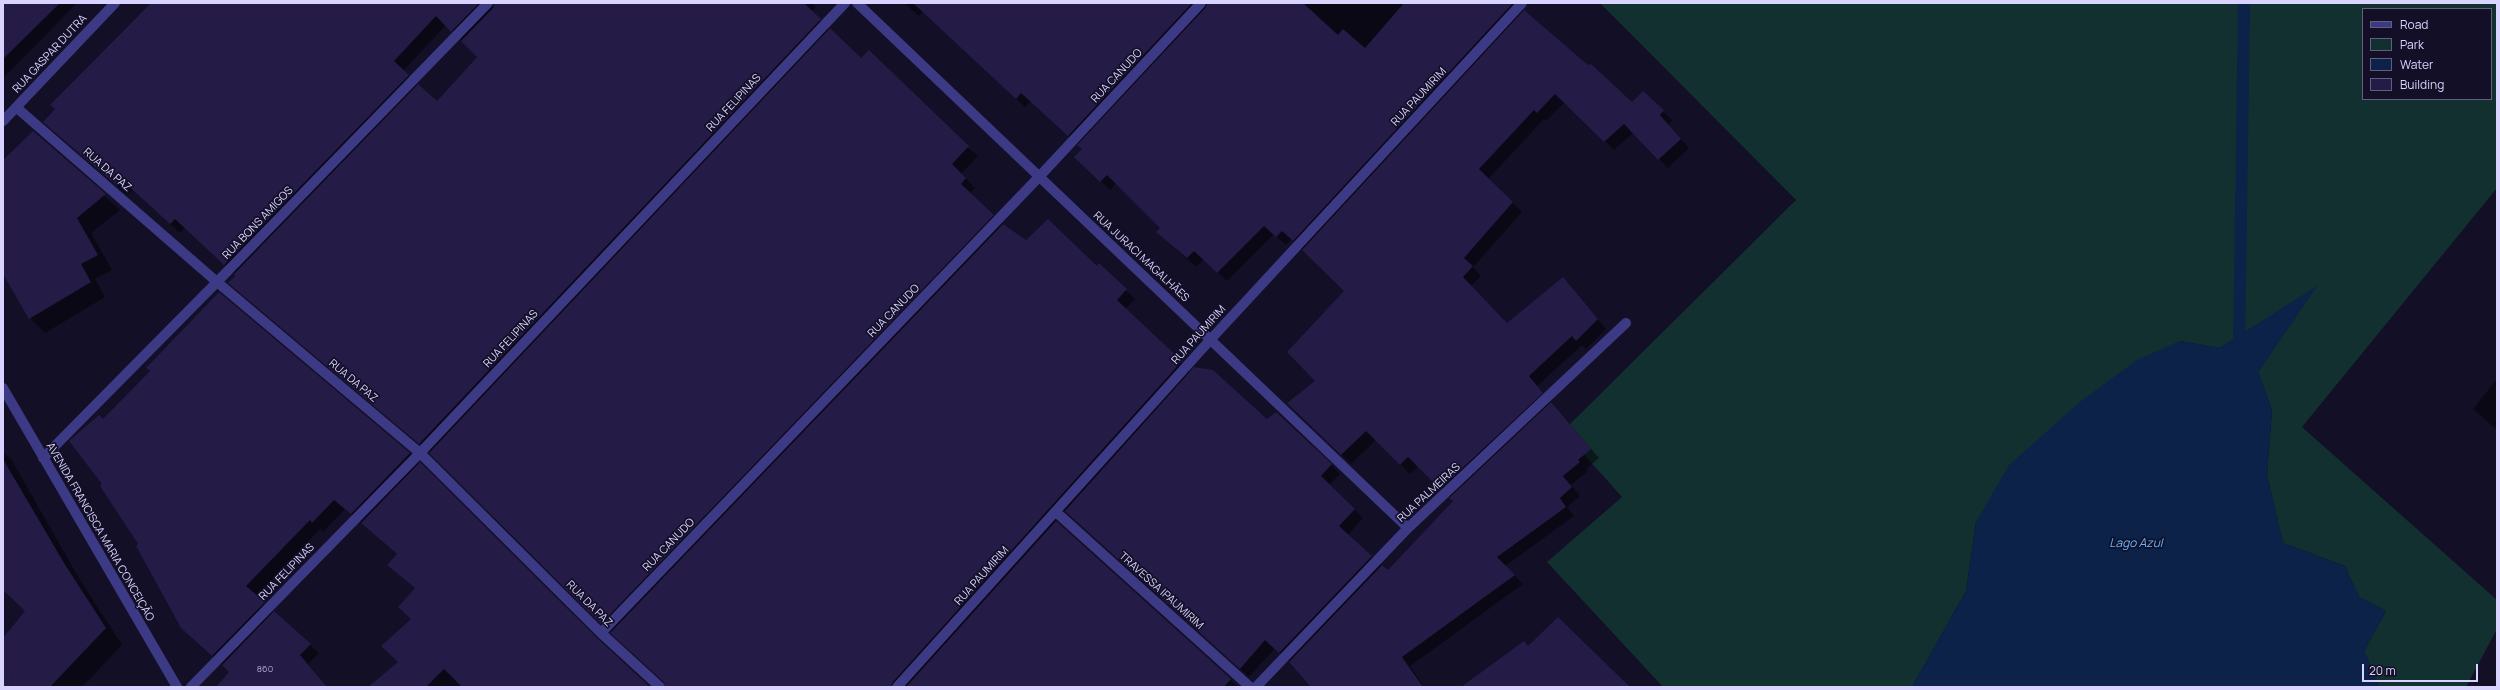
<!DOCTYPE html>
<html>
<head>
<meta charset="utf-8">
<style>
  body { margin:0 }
  #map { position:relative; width:2500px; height:690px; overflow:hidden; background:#130f26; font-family:Manrope,sans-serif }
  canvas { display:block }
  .frame { position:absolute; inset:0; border:4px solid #d9d4ff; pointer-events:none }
  .legend { position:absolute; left:2362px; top:8px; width:130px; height:92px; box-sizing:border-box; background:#130f26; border:1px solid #625e7d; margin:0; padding:5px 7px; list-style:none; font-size:12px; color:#d9d4ff }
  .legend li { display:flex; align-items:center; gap:8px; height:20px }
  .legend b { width:20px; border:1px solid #625e7d }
  .scale { position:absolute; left:2362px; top:664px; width:116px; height:18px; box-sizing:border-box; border:2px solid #d9d4ff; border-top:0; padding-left:5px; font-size:12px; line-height:14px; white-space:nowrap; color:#d9d4ff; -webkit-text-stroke:3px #130f26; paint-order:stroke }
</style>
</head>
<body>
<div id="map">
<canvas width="2500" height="690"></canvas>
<div class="frame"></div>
<ul class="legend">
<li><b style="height:5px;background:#3d3a85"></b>Road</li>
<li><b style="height:11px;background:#12302f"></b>Park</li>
<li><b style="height:11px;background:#0c2248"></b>Water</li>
<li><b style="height:11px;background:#241b47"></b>Building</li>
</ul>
<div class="scale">20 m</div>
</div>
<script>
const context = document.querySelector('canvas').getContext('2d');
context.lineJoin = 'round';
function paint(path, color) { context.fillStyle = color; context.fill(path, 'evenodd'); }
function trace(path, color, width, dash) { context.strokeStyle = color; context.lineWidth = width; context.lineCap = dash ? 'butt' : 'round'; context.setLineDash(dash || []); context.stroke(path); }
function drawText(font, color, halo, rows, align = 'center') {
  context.font = font + ' Manrope,sans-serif'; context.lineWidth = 3.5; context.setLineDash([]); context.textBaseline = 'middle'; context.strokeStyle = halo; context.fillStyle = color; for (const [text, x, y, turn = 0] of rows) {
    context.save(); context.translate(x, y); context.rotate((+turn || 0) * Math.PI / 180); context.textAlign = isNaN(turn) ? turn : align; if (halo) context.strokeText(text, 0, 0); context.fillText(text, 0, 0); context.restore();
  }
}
paint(new Path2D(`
  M1600,3H2497V188L2302,427L2497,600V629L2466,687H2379L2364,651L2386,611L2359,597L2345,566L2283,543L2267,475L2272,410L2258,372L2316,287L2220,348L2180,341L1976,522L1966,591L1912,687H1663L1547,562L1622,497L1563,431L1796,200ZM2363,9H2491V99H2363Z`), '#12302f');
paint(new Path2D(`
  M2317,286L2258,372L2272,410L2267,475L2283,543L2345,566L2359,597L2386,611L2364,651L2379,687H1912L1966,591L1976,522L2009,465L2081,401L2137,360L2180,341L2220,348Z`), '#0c2248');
paint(new Path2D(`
  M3,3H77L3,78Z
  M152,3H812L816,7L811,12L861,59L978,156L961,174L975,188L969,193L1003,225L1026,242L1097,267L1099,265L1135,299L1125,309L1191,372L1267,421L1276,413L1331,465L1340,474L1329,485L1363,518L1348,535L1388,571L1454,501L1418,466L1410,474L1376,440L1351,464L1297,413L1317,381L1345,291L1291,239L1286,245L1274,234L1227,281L1204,259L1196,267L1167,241L1161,228L1116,183L1110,190L1076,157L1083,149L1031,101L1025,107L923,11L919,16L904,3H1514L1632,103L1643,92L1672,120L1668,125L1689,148L1668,168L1633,133L1614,150L1565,102L1546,121L1544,119L1488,179L1522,212L1473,267L1481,276L1471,286L1507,324L1563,278L1606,329L1586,349L1582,345L1537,386L1599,458L1586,469L1588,471L1571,485L1580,496L1567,507L1574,516L1505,566L1523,584L1410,666L1424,687H1312L1305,677L1275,648L1249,677L1065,510L1055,521L1238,687H667L666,683L611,632L430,452L239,292L230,283L237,276L185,228L180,233L133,190L127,195L44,122ZM446,25L479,57L437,103L403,71Z
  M33,132L120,210L91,233L112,270L95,279L105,297L45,333L30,318L3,272V162Z
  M219,294L410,454L596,638L649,687H369L399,662L412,620L416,589L388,565L397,554L345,509L323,532L320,529L256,596L319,653L308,664L327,687H217L230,672L192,638L103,484V420L151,371Z
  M2497,379V430L2473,409Z
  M3,452L11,459L80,580L122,645L82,687H3V639L26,611L3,588Z`), '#0007');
trace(new Path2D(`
  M2239,352L2244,3`), '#0c2248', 12);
paint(new Path2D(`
  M3,3H60L3,59Z
  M151,3H479L451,32L436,16L394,61L409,75L224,265L175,219L170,224L123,181L117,186L43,122L55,109L50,105Z
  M494,3H804L821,19L419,444L228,283L235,276L234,274L418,84L437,101L477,57L461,41L493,8Z
  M913,3H1192L1068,136L1021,93L1016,99Z
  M1207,3H1303L1338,35L1343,29L1365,48L1404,3H1513L1293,241L1282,231L1276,237L1264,226L1217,273L1194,251L1187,258L1156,232L1160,228L1107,175L1100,182L1074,157L1082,149L1077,145L1206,7Z
  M1524,10L1588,65L1591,64L1632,102L1643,91L1664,110L1660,115L1681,139L1658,160L1624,124L1604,142L1555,94L1537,113L1534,110L1479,169L1513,202L1464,258L1473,266L1463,277L1507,323L1563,277L1598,319L1576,341L1572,336L1529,376L1543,393L1440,489L1408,457L1400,465L1366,431L1341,455L1287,403L1315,381L1287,352L1344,291L1302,250Z
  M830,28L861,58L869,50L969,146L952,164L966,178L961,184L994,215L601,624L429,453Z
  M33,131L106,194L77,218L98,255L81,264L91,282L29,319L3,274V160Z
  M1048,219L1097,266L1099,263L1127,289L1117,300L1182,361L892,683L891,687H666L664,682L610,633L1003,224L1026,240Z
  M219,292L410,453L351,514L334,500L312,523L310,520L246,586L265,602L212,656L181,628L136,546L138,544L100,486L102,484L69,441L99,415L103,419L150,371L146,368Z
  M1194,367L1213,370L1267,419L1276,412L1332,464L1321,476L1355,509L1339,526L1372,556L1279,653L1265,640L1240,669L1065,511Z
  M1551,402L1591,449L1578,460L1580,462L1563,476L1572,487L1560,498L1566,507L1497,557L1515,575L1402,657L1423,687H1311L1289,662L1382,565L1388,570L1453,501L1449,498Z
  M3,459L64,563L106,628L50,687H3V638L25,611L3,590Z
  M420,462L597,638L650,687H462L444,669L426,687H368L398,662L381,646L411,619L398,607L415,588L387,565L397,554L361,523Z
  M1056,521L1231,679L1224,687H906Z
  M274,611L311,644L300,655L327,687H216L229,672L222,665Z
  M1558,617L1630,687H1461L1524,641L1528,646Z`), '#241b47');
trace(new Path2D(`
  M857,3L1408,528
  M17,108L217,282L420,453L601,633L660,687
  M3,121L115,3
  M3,388L177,687
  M43,458L217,282L488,3
  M1056,512L1250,687
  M601,633L1038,178L1201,3
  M191,687L420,453L845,3
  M897,687L1211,339L1522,3
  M1256,687L1408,528L1626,323`), '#3d3a85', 10);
drawText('9px', '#aca6d1', null, [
  ["860",265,669]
]);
drawText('11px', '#d9d4ff', '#130f26', [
  ["RUA GASPAR DUTRA",50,54,-47],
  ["RUA CANUDO",1117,76,-47],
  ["RUA PAUMIRIM",1419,97,-47],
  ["RUA FELIPINAS",734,103,-47],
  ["RUA DA PAZ",107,170,41],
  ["RUA BONS AMIGOS",258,223,-46],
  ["RUA JURACI MAGALHÃES",1141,257,43],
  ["RUA CANUDO",894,311,-46],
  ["RUA PAUMIRIM",1199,335,-48],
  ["RUA FELIPINAS",511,339,-47],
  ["RUA DA PAZ",353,381,40],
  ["RUA PALMEIRAS",1429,493,-43],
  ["AVENIDA FRANCISCA MARIA CONCEIÇÃO",100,532,60],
  ["RUA CANUDO",669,545,-46],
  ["RUA FELIPINAS",287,572,-46],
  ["RUA PAUMIRIM",982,576,-48],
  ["TRAVESSA IPAUMIRIM",1161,591,42],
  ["RUA DA PAZ",589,604,45]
]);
drawText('italic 12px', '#62b6ff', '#130f26', [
  ["Lago Azul",2136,544]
]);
</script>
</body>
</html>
